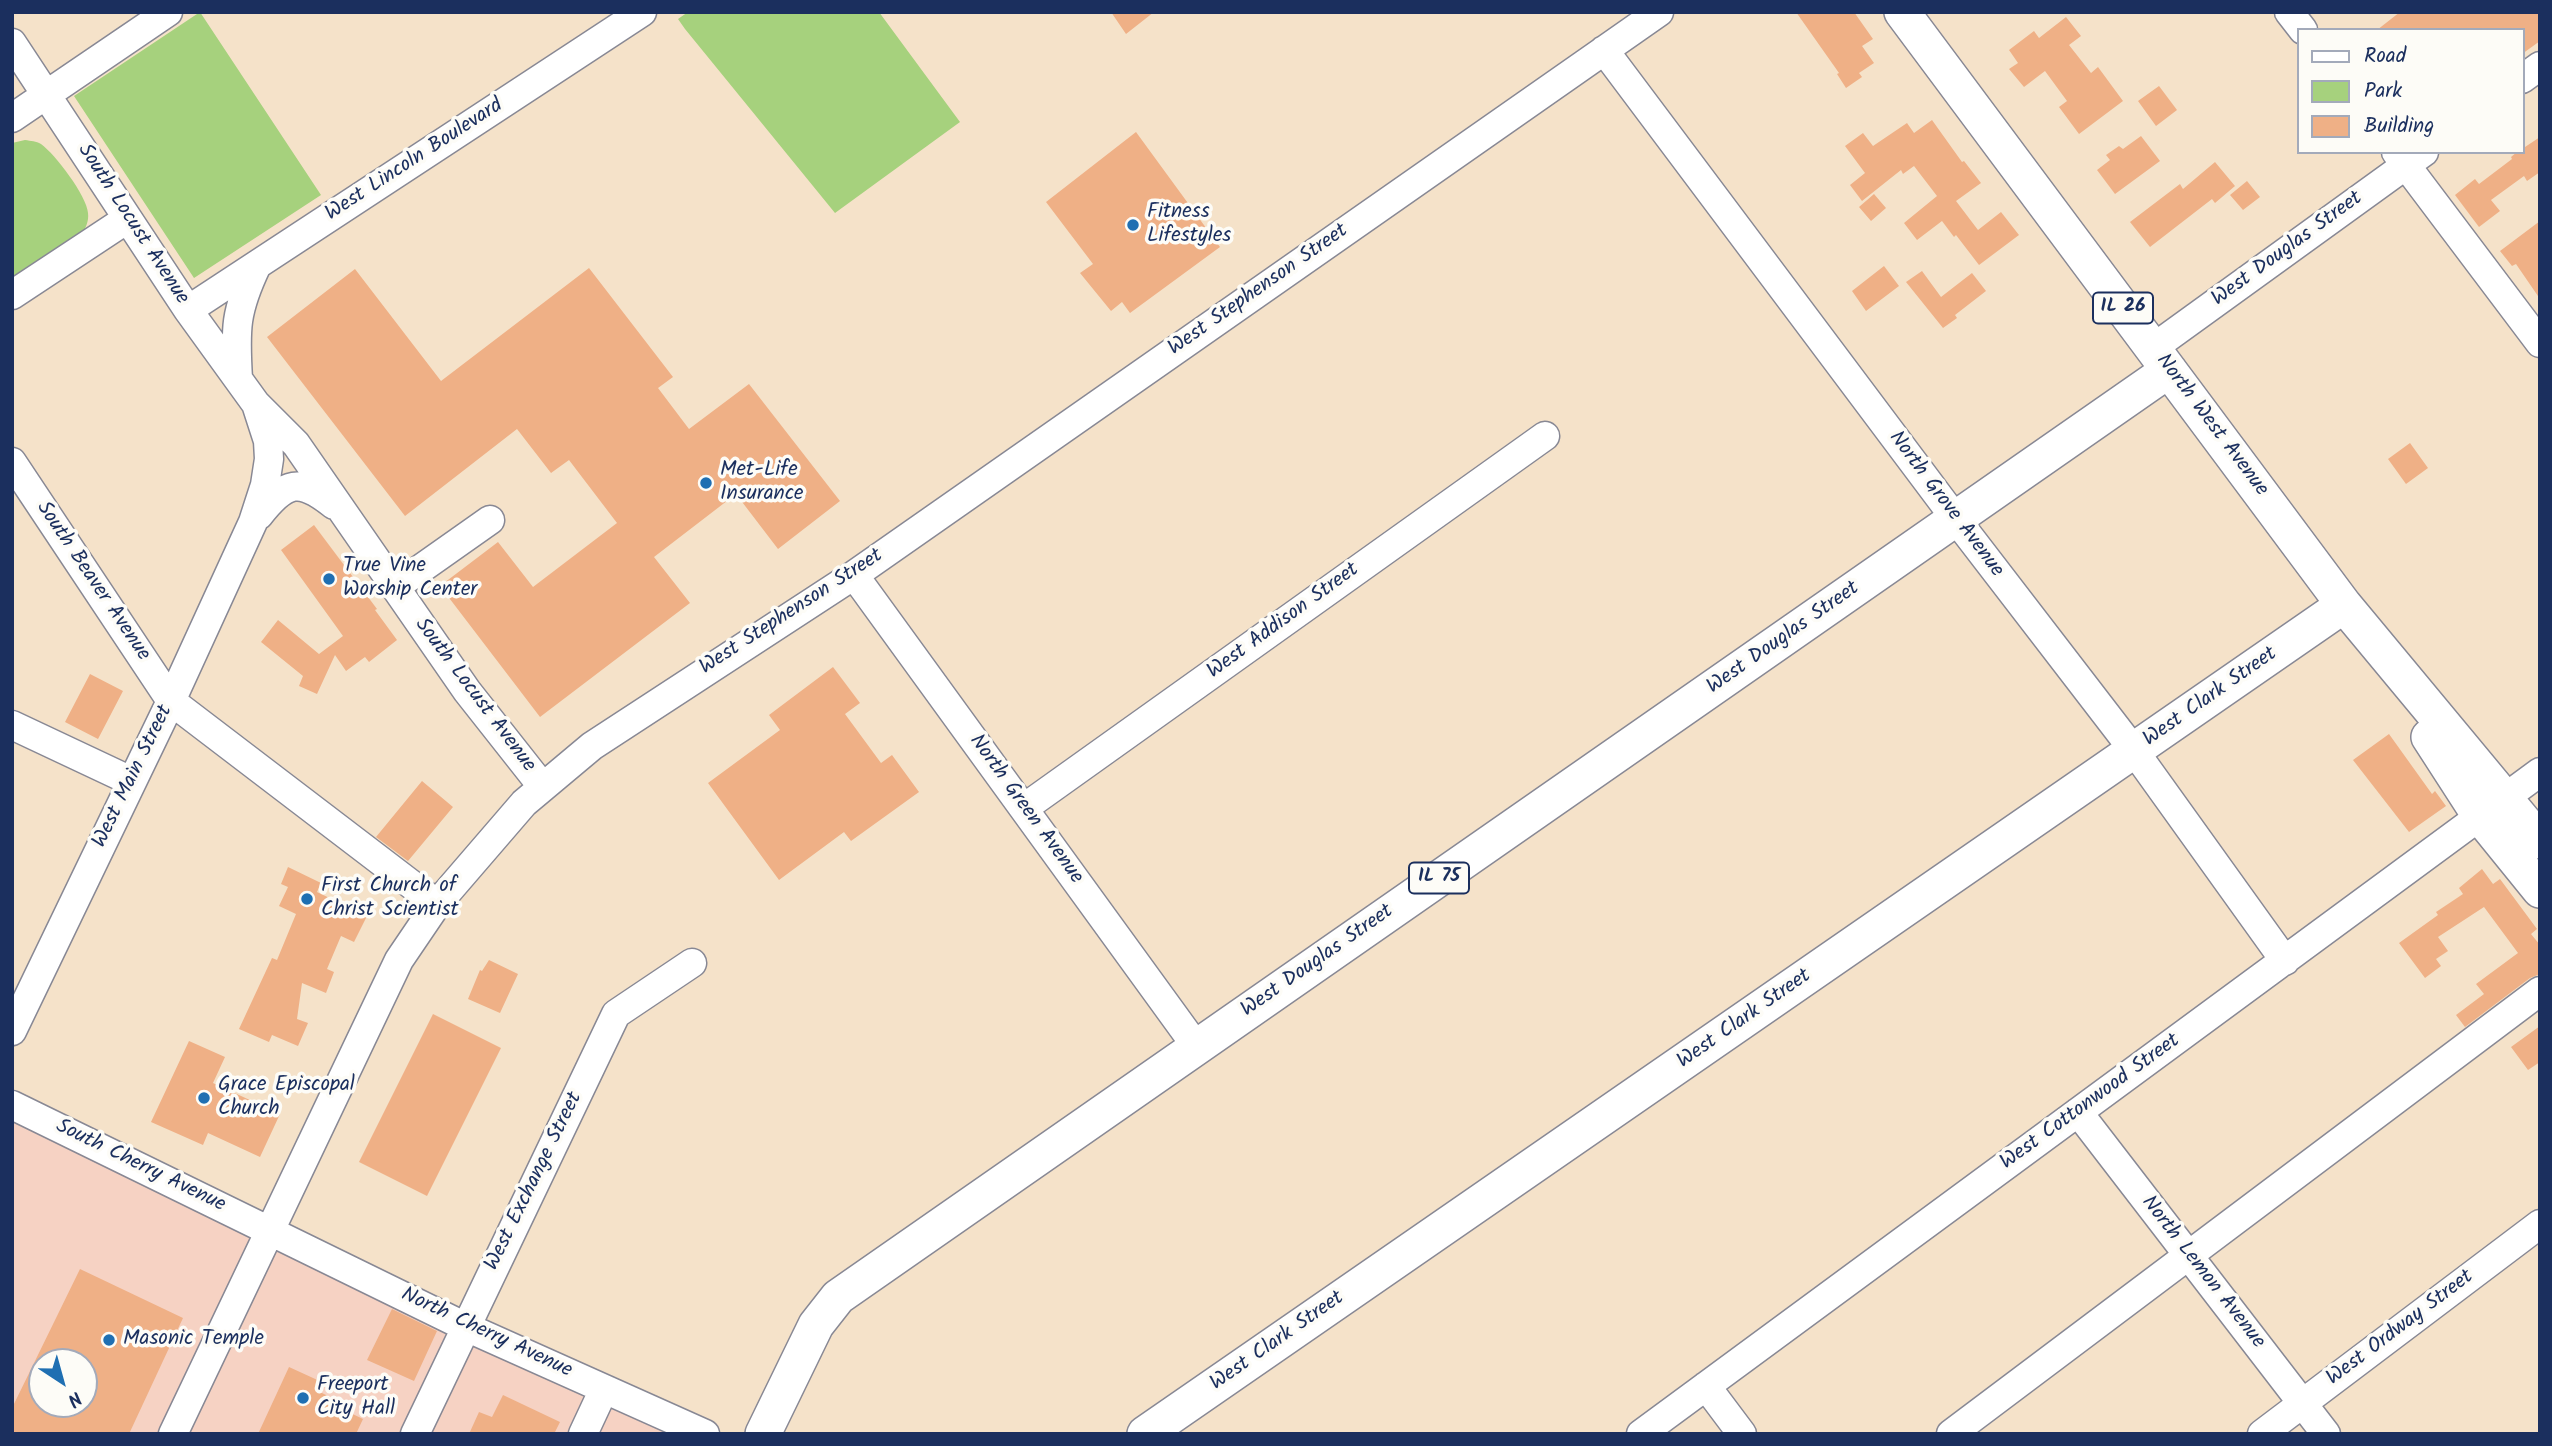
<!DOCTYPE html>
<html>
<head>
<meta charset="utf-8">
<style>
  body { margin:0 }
  #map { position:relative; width:2552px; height:1446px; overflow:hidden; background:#f5e2c9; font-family:Kalam,sans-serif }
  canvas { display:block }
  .frame { position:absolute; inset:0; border:14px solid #1b2f5e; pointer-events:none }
  .legend { position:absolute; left:2297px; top:28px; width:228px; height:126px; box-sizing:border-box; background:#fdfcf7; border:2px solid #a3aaba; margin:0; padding:9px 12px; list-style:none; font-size:21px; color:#1b2f5e }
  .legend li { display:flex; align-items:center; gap:14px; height:35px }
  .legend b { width:35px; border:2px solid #a3aaba }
  .north { position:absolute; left:28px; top:1348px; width:70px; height:70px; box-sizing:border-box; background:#fdfcf7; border:2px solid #a3aaba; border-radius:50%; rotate:144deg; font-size:19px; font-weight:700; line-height:28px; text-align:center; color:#1b2f5e }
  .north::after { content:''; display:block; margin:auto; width:24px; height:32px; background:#1f6fb2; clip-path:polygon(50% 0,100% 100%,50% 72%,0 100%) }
</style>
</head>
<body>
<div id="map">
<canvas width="2552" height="1446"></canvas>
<div class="frame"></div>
<ul class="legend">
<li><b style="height:9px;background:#fff"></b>Road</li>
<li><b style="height:19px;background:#a6d17d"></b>Park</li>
<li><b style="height:19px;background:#efb086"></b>Building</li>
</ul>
<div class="north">N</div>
</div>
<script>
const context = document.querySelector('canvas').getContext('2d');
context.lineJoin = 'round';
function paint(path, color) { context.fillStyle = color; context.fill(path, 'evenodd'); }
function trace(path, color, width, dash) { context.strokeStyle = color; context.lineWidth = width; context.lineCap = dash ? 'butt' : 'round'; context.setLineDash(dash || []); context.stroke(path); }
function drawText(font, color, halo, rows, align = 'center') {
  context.font = font + ' Kalam,sans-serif'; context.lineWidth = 7; context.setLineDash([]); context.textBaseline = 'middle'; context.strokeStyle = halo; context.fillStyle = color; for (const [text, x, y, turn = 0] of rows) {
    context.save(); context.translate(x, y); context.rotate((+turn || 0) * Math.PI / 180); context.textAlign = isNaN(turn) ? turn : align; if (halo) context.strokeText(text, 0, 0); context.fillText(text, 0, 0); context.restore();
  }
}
paint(new Path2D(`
  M12,1105L705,1434H12ZM42,1362H84V1404H42Z`), '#f6d2c3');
paint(new Path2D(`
  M200,12L321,195L194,278L74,96Z
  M688,12H879L960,122L835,213L685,29L678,19Z
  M25,140C31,141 36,141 41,144C55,154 87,196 88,213C89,221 86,227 82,234L12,281V143Z`), '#a6d17d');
paint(new Path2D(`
  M1111,12H1154L1126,34Z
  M1796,12H1854L1873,39L1862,46L1874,63L1859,73L1862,77L1846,88L1837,74L1839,73Z
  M2400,12H2540V41L2522,54V30H2377Z
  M2066,17L2081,36L2069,45L2091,73L2098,67L2123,101L2079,134L2059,107L2067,101L2045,71L2024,87L2009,69L2018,63L2009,50L2034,31L2039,38Z
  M2159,86L2177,110L2156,126L2138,101Z
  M1932,120L1962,162L1964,161L1981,183L1956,201L1978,230L2001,212L2019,235L1979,265L1956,235L1954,237L1942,221L1917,240L1904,223L1937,196L1914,166L1903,174L1901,170L1862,201L1850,185L1865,173L1845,146L1863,133L1873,146L1907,123L1914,133Z
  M1136,132L1220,247L1130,313L1122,302L1111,311L1080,273L1093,264L1046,202Z
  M2141,136L2160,161L2115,194L2097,170L2110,160L2106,155L2119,146L2123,149Z
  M2540,137V172L2527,181L2524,176L2491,200L2500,211L2479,227L2455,195L2475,179L2479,184L2512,159L2511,157L2517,152H2522V149Z
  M2215,162L2235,186L2215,203L2212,199L2150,247L2130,222L2180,184L2183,189Z
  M2247,181L2260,197L2243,210L2230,195Z
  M1874,194L1886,208L1871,221L1859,207Z
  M2540,221V299L2516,264L2512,266L2500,251Z
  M1884,266L1899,286L1866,311L1852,291Z
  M589,268L673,377L658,388L689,429L749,384L840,501L778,549L736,494L654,557L690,603L540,717L440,586L498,542L533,587L617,523L569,460L551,473L517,429L405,516L267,337L355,269L441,381Z
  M1922,271L1941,297L1972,273L1986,291L1955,315L1957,318L1943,328L1906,282Z
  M2410,443L2428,468L2406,484L2388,459Z
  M314,525L377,609L375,610L397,640L369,662L365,657L346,671L335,655L317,694L299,686L303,676L261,642L278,620L319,654L343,636L281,550Z
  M833,667L860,703L845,714L881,763L892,755L919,792L851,841L844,832L779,880L708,783L780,730L769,715Z
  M90,674L123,691L98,739L65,722Z
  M2389,734L2432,794L2435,791L2446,806L2409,832L2353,760Z
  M422,781L453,807L408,861L376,837Z
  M288,867L321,883L317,892L367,916L354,942L341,936L327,969L334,972L326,993L302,983L297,1019L308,1023L298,1046L272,1035L269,1042L239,1029L272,958L277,960L296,914L279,906L288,887L281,884Z
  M2482,869L2493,884L2500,879L2537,929L2531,934L2540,945V974L2530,978L2465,1027L2456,1015L2484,994L2476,984L2518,953L2484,907L2438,937L2448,951L2436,959L2441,966L2425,978L2399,943L2438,915L2436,912L2463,894L2459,888Z
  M489,960L518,974L500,1013L468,999L480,970L482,971Z
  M433,1014L501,1048L427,1196L359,1162Z
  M2540,1026V1062L2528,1070L2511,1047Z
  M189,1041L225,1057L213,1083L280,1114L260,1157L208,1133L203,1145L151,1122Z
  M80,1269L183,1318L129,1434H12V1408ZM42,1362H84V1404H42Z
  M392,1309L437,1331L414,1381L367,1360Z
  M289,1367L324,1383L320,1392L342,1403L340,1408L363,1419L356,1434H258Z
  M503,1395L560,1422L554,1434H469L479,1412L492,1417Z`), '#efb086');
const minor = new Path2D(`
  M2289,12L2303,30
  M12,43L188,310L256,404L296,444L467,691L542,786
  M1604,50L1955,518L2135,752L2285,961
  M2522,79L2540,66
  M12,118L168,12
  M2396,152L2540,343
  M12,295L127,219
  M188,310L642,12
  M2153,348L2424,152
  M238,379C235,329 235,311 257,265
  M12,462L171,701L437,904
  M259,515C286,481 299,477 334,505
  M854,575L1196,1046
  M395,587L490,520
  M12,725L131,781
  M1024,808L1545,436
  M12,1031L171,701L253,522L265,485L269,459L268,441L257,407
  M12,1105L466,1327L705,1434
  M2078,1112L2326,1434
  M1706,1386L1742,1434
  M173,1434L399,960L437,904L524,803L592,746L854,575L1659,12
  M415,1434L616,1014L692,963
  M583,1434L604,1389
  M1641,1434L2540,772
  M1951,1434L2540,991
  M2262,1434L2540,1224`);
const major = new Path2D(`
  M1902,12L2344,605L2540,841
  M2429,737L2480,816L2540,890
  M763,1434L816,1325L838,1297L2169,370
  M1145,1434L2344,605`);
trace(minor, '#888894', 31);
trace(major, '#888894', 38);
trace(minor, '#fff', 28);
trace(major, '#fff', 35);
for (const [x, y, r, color] of [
  [1133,225,7,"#1f6fb2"],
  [706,483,7,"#1f6fb2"],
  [329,579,7,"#1f6fb2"],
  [307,899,7,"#1f6fb2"],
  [204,1098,7,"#1f6fb2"],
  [109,1340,7,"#1f6fb2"],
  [303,1398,7,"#1f6fb2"]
]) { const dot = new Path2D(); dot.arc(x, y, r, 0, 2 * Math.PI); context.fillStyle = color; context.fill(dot); trace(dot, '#fdfcf7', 2.5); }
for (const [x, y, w] of [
  [2123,308,60],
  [1439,878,60]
]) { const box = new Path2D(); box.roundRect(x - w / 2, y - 15.5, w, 31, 5); context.fillStyle = '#fdfcf7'; context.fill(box); trace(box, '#1b2f5e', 2); }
drawText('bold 19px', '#1b2f5e', null, [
  ["IL 26",2123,308],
  ["IL 75",1439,878]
]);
drawText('21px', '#1b2f5e', '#fdfcf7', [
  ["West Lincoln Boulevard",415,161,-33],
  ["South Locust Avenue",132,225,57],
  ["West Douglas Street",2288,250,-36],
  ["West Stephenson Street",1259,291,-35],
  ["North West Avenue",2211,426,53],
  ["North Grove Avenue",1945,505,53],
  ["South Beaver Avenue",92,582,56],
  ["West Stephenson Street",792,613,-33],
  ["West Addison Street",1284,622,-36],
  ["West Douglas Street",1784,639,-35],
  ["South Locust Avenue",474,696,53],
  ["West Clark Street",2211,698,-35],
  ["West Main Street",134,777,-64],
  ["North Green Avenue",1025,810,54],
  ["West Douglas Street",1318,962,-35],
  ["West Clark Street",1745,1020,-35],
  ["West Cottonwood Street",2091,1103,-36],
  ["South Cherry Avenue",140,1167,26],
  ["West Exchange Street",535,1182,-64],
  ["North Lemon Avenue",2202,1273,52],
  ["West Ordway Street",2401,1329,-37],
  ["North Cherry Avenue",486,1334,25],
  ["West Clark Street",1278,1342,-35]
]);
drawText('21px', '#1b2f5e', '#fdfcf7', [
  ["Fitness",1147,213],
  ["Lifestyles",1147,237],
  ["Met-Life",720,471],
  ["Insurance",720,495],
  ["True Vine",343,567],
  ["Worship Center",343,591],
  ["First Church of",321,887],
  ["Christ Scientist",321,911],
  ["Grace Episcopal",218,1086],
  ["Church",218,1110],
  ["Masonic Temple",123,1340],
  ["Freeport",317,1386],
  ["City Hall",317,1410]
], 'left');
</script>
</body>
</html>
